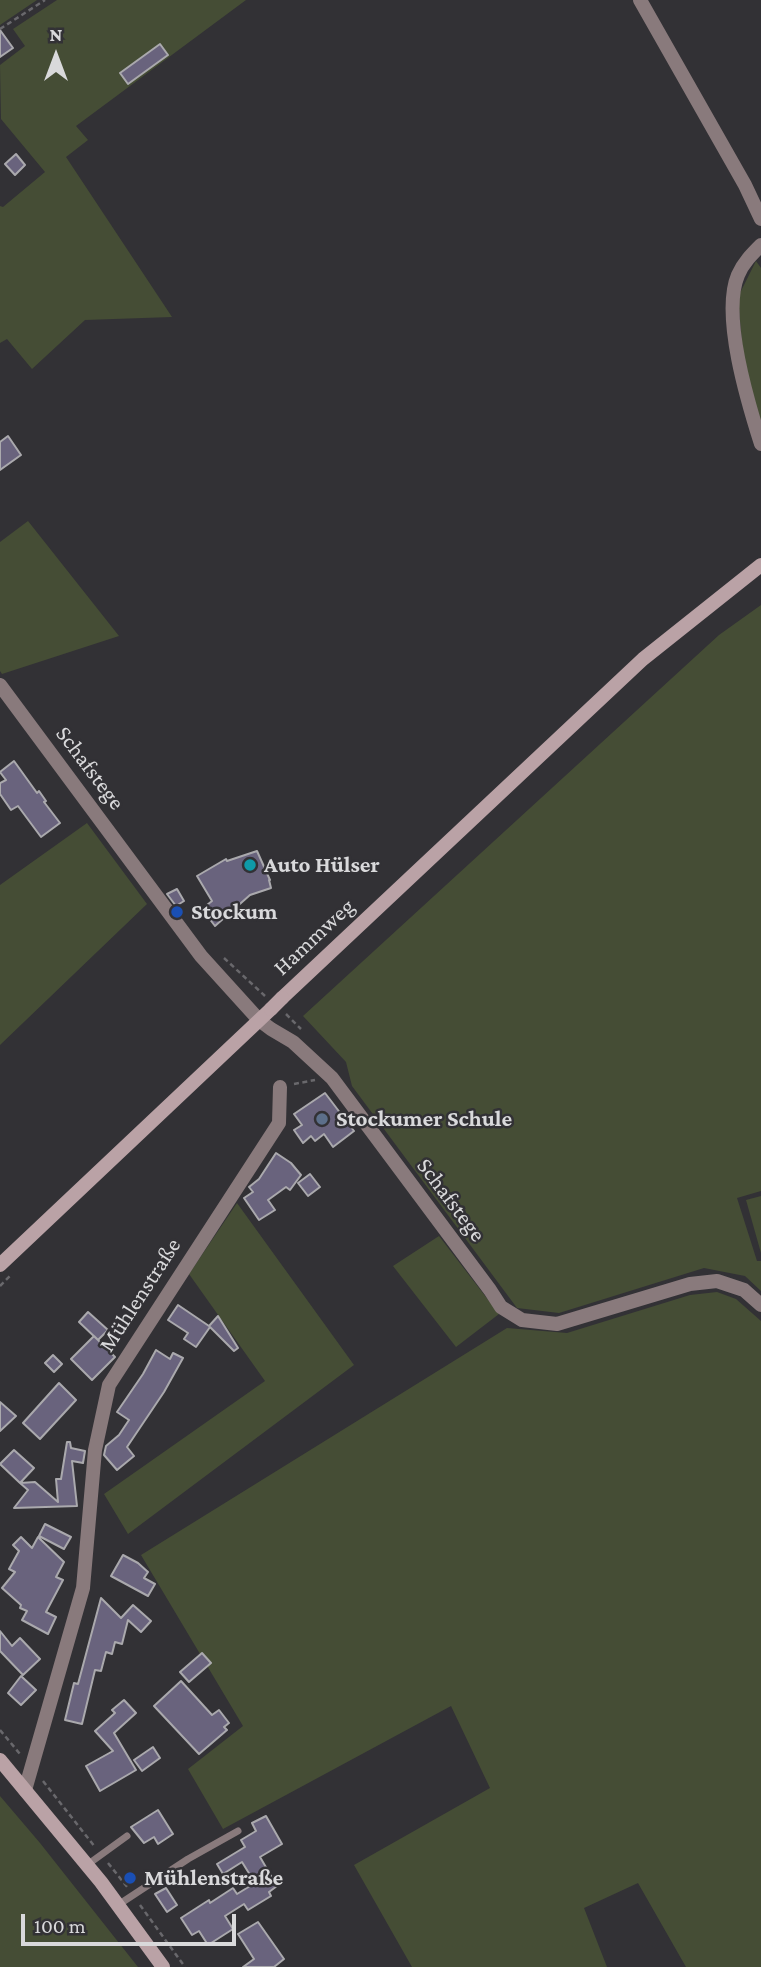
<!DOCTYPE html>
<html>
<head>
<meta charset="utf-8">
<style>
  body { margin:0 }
  #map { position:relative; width:761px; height:1967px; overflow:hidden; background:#323135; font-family:"Crimson Pro",serif }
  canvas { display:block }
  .north { position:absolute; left:21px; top:21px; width:70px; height:70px; -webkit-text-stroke:5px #323135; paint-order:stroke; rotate:0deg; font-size:19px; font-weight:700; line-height:28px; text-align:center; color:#d9d9db }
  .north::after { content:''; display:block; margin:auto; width:24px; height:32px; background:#d9d9db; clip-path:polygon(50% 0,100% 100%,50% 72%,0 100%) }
  .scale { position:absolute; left:21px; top:1914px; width:215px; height:32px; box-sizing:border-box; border:4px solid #d9d9db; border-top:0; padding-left:9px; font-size:21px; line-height:24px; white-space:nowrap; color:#d9d9db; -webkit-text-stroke:5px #323135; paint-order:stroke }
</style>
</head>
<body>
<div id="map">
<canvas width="761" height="1967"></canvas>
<div class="north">N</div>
<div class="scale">100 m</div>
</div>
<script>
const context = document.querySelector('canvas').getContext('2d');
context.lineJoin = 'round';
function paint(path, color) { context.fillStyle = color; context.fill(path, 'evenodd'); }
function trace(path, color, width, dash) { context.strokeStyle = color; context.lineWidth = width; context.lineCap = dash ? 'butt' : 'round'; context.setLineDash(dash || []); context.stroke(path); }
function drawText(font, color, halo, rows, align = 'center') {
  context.font = font + ' "Crimson Pro",serif'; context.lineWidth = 5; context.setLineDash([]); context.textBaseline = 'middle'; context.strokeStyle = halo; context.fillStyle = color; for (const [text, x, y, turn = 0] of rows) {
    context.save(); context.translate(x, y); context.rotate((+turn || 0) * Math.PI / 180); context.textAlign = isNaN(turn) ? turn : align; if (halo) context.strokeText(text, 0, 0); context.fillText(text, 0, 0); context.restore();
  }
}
paint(new Path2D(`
  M0,0H37L0,25Z
  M57,0H246L76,126L88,140L66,157L172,317L85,320L32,369L7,339L0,343V206L3,207L45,172L1,119L0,65L25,46L13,29Z
  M756,261L761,268V430L744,366L738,297Z
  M28,521L119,636L2,674L0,671V542Z
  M761,605V1191L737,1198L757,1261H761V1291L745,1276L704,1268L559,1313L517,1308L352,1086L346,1062L303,1016L719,635Z
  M87,823L147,904L0,1045V885Z
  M761,1196V1253L746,1200Z
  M237,1203L354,1365L128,1534L104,1494L265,1381L189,1274Z
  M439,1236L499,1314L456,1347L393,1266Z
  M717,1292L736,1299L761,1321V1967H686L638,1883L584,1908L607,1967H412L354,1865L490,1788L451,1706L223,1829L188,1769L243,1726L141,1555L507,1328L567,1333L690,1295Z
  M0,1796L40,1843L138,1967H0Z`), '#454d35');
const building = new Path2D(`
  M0,30L13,48L0,57Z
  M160,44L168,55L128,84L120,73Z
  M16,154L25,165L15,175L5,164Z
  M8,436L21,455L0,470V442Z
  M14,761L37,793L39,791L46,801L44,802L60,823L41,837L18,806L11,810L0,794V783L6,780L0,772Z
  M257,851L270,880H269L271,888L250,895L215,926L202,909L212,901L197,876L226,859L227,861Z
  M177,889L184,901L176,906L167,894Z
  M325,1093L354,1131L333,1147L324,1134L315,1141L311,1136L303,1143L294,1130L302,1125L294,1114Z
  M276,1153L291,1163L301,1175L290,1190L286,1187L268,1200L275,1210L259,1220L244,1198L253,1192L249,1187L259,1179Z
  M310,1174L320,1187L308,1196L298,1183Z
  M178,1305L209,1326L218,1316L238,1348L234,1351L210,1327L196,1347L184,1339L188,1333L168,1320Z
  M88,1312L108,1330L98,1340L79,1322Z
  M94,1336L115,1357L92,1380L71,1359Z
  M156,1350L170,1359L173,1353L183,1358L164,1392L127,1447L134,1456L117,1470L104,1455L106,1446L119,1435L129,1420L117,1412L143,1374Z
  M53,1355L62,1364L54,1372L45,1363Z
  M59,1383L76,1400L40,1439L23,1423Z
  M0,1402L16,1416L0,1431Z
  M67,1442H70L71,1448L85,1451L83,1463L72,1461L77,1506L14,1508L28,1490L20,1483L35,1482L58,1502L56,1479H61Z
  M14,1450L34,1468L20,1483L0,1464Z
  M45,1524L71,1537L64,1549L39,1536Z
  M21,1537L32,1548L38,1537L64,1562L56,1577L63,1580L46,1612L56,1617L48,1634L22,1620L27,1611L20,1608L21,1605L2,1588L15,1572L9,1569L19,1551L13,1545Z
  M123,1555L138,1563L148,1572L144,1578L155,1584L148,1596L111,1576Z
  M101,1598L121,1618L133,1605L151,1621L141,1632L128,1620L122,1644L115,1642L112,1654L106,1652L101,1671L95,1670L82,1724L65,1720L74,1683L78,1684Z
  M0,1631L12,1646L20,1638L40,1659L23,1675L0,1651Z
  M202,1653L211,1663L189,1682L180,1672Z
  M21,1676L36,1690L21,1705L8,1693Z
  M181,1681L212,1715L219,1710L229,1723L224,1727L227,1730L199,1754L154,1706Z
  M124,1700L136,1713L114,1733L136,1770L100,1791L86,1766L113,1751L95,1731L115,1713L112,1710Z
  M153,1747L160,1758L142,1771L134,1760Z
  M158,1810L173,1834L158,1844L154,1837L144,1843L131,1827Z
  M266,1816L282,1844L260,1857L277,1886L269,1892L271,1896L248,1910L244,1904L225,1916L233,1929L208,1945L199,1931L192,1935L181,1918L209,1900L210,1903L233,1888L237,1894L255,1883L242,1862L223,1874L217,1864L245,1847L241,1840L256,1831L252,1823Z
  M166,1888L177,1905L167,1912L155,1894Z
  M258,1922L284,1959L274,1967H243L254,1959L238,1934Z`);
paint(building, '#69637d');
trace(building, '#aaa9ad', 2);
trace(new Path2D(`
  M0,29L45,0
  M224,958L265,996
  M286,1014L301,1029
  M294,1084L315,1080
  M0,1286L10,1276
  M0,1730L20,1754
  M43,1781L95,1847
  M108,1863L128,1888
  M140,1905L185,1967`), '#69686c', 2.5, [5, 3.5]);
trace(new Path2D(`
  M87,1865L127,1836
  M118,1905L188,1859L238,1831`), '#897a7c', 7);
trace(new Path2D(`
  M640,0L745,185L761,219
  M761,245C752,254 743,263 738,275C721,315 748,403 761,444
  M0,685L201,956L259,1020L271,1029L293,1042L332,1078L490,1290L501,1307L522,1320L557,1324L690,1284L717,1281L744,1290L761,1305
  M25,1790L83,1588L95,1450L109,1385L279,1123L280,1087`), '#897a7c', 14);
trace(new Path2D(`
  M282,998L643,659L761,565
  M0,1265L271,1009
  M0,1760L101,1882L163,1967`), '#baa2a6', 14);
trace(new Path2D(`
  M271,1009L282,998`), '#baa2a6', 14);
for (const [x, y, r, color] of [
  [250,865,7,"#0f9aa8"],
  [177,912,7,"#1a4fb4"],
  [322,1119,7,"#5c6f8a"],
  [130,1878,7,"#1a4fb4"]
]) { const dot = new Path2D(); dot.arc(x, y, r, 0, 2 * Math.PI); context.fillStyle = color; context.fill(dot); trace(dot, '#323135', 2.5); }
drawText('23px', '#d9d9db', '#323135', [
  ["Schafstege",90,768,53],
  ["Hammweg",314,937,-43],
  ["Schafstege",451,1200,53],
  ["Mühlenstraße",140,1295,-57]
]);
drawText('bold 23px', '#d9d9db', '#323135', [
  ["Auto Hülser",264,865],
  ["Stockum",191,912],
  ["Stockumer Schule",336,1119],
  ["Mühlenstraße",144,1878]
], 'left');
</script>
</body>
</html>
